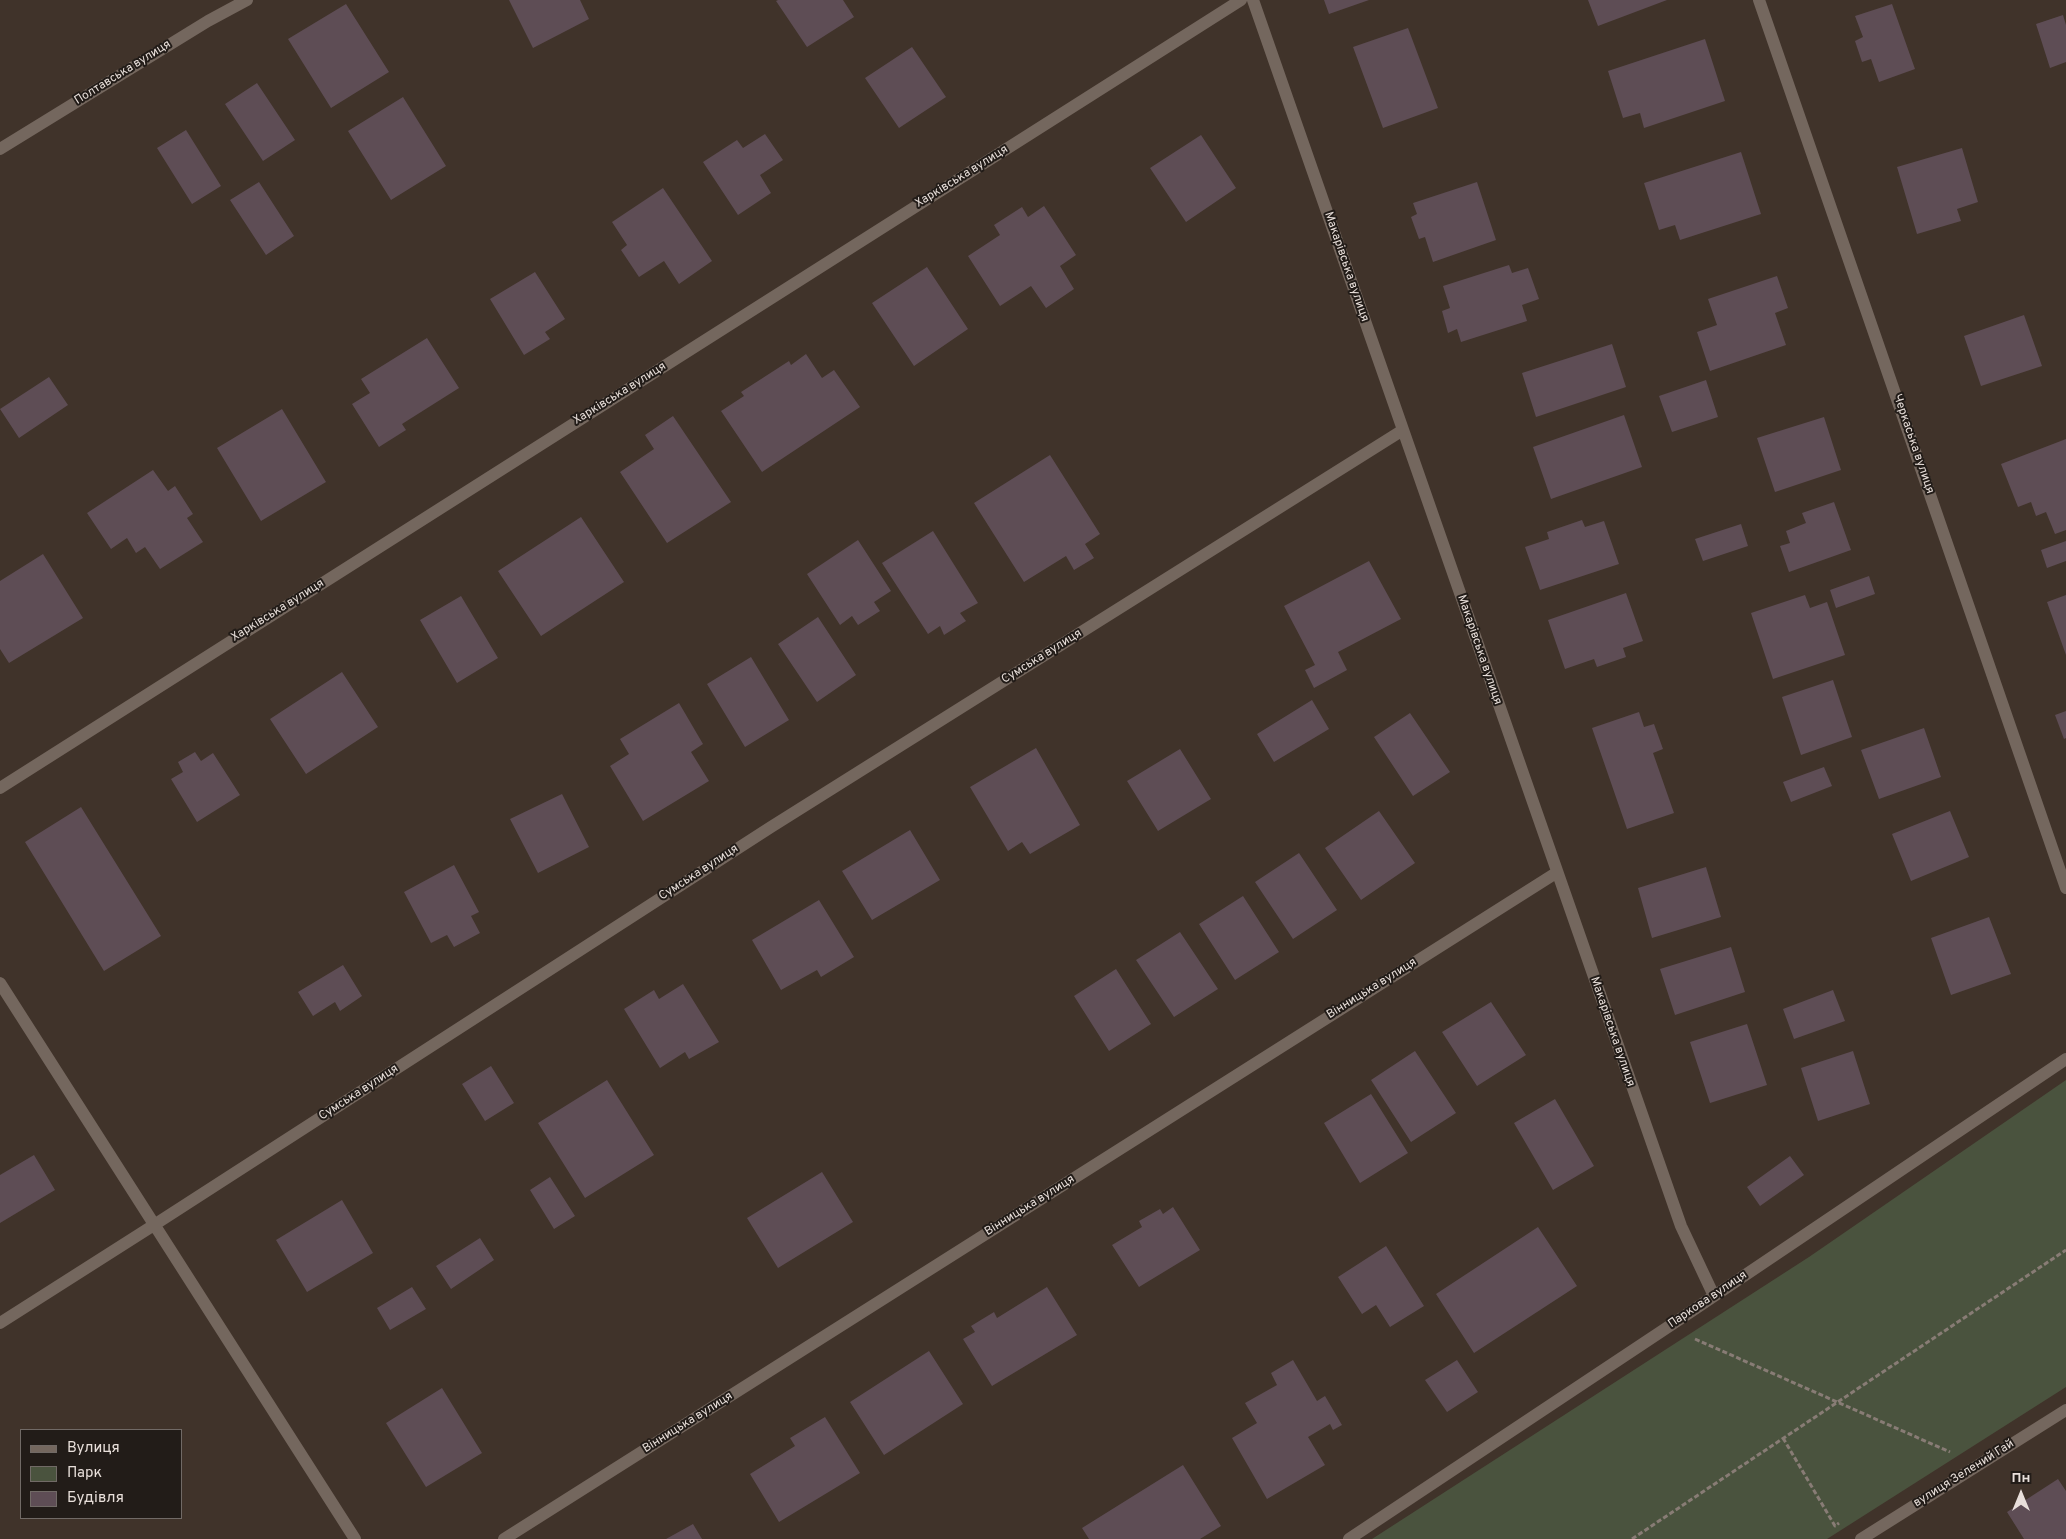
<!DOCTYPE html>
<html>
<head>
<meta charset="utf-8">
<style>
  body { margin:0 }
  #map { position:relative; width:2066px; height:1539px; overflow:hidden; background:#40332a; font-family:Overpass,sans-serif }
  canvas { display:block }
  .legend { position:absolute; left:20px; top:1429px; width:162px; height:90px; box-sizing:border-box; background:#221c18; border:1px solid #716a66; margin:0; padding:6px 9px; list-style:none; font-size:15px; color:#e8dfda }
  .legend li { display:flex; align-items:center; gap:10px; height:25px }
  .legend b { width:25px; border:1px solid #716a66 }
  .north { position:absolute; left:1996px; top:1469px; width:50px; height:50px; -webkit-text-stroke:4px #221c18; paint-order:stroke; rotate:0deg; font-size:14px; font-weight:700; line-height:20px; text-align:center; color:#e8dfda }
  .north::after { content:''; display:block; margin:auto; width:18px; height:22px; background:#e8dfda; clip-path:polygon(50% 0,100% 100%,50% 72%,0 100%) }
</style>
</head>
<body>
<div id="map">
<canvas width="2066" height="1539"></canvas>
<ul class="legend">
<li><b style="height:6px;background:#74675e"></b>Вулиця</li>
<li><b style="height:14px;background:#4a533e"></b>Парк</li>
<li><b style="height:14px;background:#5e4d55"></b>Будівля</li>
</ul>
<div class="north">Пн</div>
</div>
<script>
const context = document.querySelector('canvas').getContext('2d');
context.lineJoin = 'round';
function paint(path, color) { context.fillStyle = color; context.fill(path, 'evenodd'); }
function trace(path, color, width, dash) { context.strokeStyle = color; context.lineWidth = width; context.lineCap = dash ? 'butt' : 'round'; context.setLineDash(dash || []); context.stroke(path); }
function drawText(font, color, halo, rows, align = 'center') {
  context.font = font + ' Overpass,sans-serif'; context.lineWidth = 4; context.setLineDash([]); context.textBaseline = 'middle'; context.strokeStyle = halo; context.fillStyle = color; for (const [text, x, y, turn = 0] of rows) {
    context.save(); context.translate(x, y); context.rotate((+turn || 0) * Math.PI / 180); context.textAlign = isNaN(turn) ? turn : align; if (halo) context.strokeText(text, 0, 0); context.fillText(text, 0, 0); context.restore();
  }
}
paint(new Path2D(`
  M2066,1080V1387L1827,1539H1372L1809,1257Z`), '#4a533e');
paint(new Path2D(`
  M509,0H580L589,19L533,48Z
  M778,0H843L854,17L807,47L776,1Z
  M1324,0H1369L1329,14Z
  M1588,0H1667L1598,26Z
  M346,4L389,72L331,108L288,39Z
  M1892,4L1915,69L1879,82L1871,59L1862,62L1855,41L1863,37L1855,16Z
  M2063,15L2066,25V62L2050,68L2036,24Z
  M1408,28L1438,108L1383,128L1353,47Z
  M1705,39L1725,101L1644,128L1640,113L1623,118L1608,71Z
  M912,47L946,97L899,128L865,78Z
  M257,83L295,140L263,161L225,104Z
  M403,97L446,166L391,200L348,131Z
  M186,130L221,186L192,204L157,148Z
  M765,134L783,160L760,175L771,193L738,215L703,162L737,140L743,148Z
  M1201,135L1236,188L1186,222L1150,168Z
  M1962,148L1978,202L1957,209L1961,221L1917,234L1897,167Z
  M1741,152L1761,214L1680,240L1675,225L1659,230L1644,183Z
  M259,182L294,236L266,255L230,200Z
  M1477,182L1496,240L1433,262L1425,237L1419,239L1411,217L1417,214L1413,203Z
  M663,188L712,261L679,284L664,261L639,277L621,250L627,245L612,222Z
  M1044,206L1076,255L1060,266L1074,289L1046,308L1031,286L1000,306L968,256L1000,235L994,225L1022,207L1028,217Z
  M1509,265L1512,273L1528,268L1539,299L1522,305L1527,321L1461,342L1457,329L1448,333L1442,311L1450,308L1443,286Z
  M927,267L968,329L914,366L872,303Z
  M535,272L565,319L545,332L550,339L524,355L490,299Z
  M1777,276L1788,308L1775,313L1786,345L1710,371L1697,332L1717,325L1708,299Z
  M2024,315L2042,366L1981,386L1964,336Z
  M427,338L459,388L402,424L406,430L379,447L352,404L370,393L361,379Z
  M1612,344L1626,387L1536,417L1522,373Z
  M806,354L822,378L834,370L860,407L762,472L721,411L744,396L741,392L789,361L791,365Z
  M49,377L68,405L19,438L0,409Z
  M1706,380L1718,417L1672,432L1659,396Z
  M282,409L326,482L261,521L217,448Z
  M1624,415L1642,467L1551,499L1533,447Z
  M673,416L731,502L667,543L620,472L654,449L645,435Z
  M1824,417L1841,470L1775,492L1757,438Z
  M2066,439V530L2055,534L2046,512L2036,516L2031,502L2018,507L2001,464Z
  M1050,455L1100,534L1085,544L1094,558L1074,570L1066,556L1024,582L974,503Z
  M153,470L168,491L175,486L193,514L187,518L203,542L160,569L145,547L136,553L127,538L111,549L87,513Z
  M1834,502L1851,550L1789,572L1780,546L1790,543L1786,531L1806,523L1802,513Z
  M581,517L624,582L541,636L498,571Z
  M1582,520L1585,527L1604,521L1619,564L1540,590L1525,547L1549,539L1547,532Z
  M1741,524L1748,546L1703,561L1695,539Z
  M933,531L978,603L960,613L966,621L944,635L940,626L928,634L882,563Z
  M858,540L891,591L874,602L880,611L858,625L852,616L840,625L807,574Z
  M2066,541V561L2047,568L2041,550Z
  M43,554L83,618L9,663L0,649V581Z
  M1369,561L1401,619L1338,652L1347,670L1314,688L1305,670L1315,665L1284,606Z
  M1869,576L1875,594L1836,608L1830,590Z
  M1626,593L1643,641L1623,648L1626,657L1597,667L1594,659L1565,669L1548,620Z
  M1805,595L1810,608L1827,602L1845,655L1773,679L1751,613Z
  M2066,595V655L2047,602Z
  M461,596L498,658L457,683L420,620Z
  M818,617L856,675L817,702L778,644Z
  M751,657L789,720L745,747L707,684Z
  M342,672L378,727L306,774L270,719Z
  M1833,680L1852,737L1801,755L1782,697Z
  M1312,700L1329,729L1274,762L1257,734Z
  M679,703L703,744L691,752L709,781L643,821L610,766L629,754L620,739Z
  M2066,711V738L2064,739L2055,715Z
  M1639,712L1644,727L1654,724L1663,749L1653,753L1674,813L1627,829L1592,728Z
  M1410,713L1450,772L1413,796L1374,737Z
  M1924,728L1941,777L1879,799L1861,750Z
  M1036,748L1080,825L1030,854L1022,842L1008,851L970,787Z
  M1180,749L1211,799L1158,831L1127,781Z
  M195,752L201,761L213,753L240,795L197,822L171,779L183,772L178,762Z
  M1824,767L1832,786L1791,802L1783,782Z
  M562,794L589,847L538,873L510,819Z
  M81,807L161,936L104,971L25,842Z
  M1379,811L1415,863L1361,900L1325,848Z
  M1950,811L1969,857L1911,881L1892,834Z
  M910,830L940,880L872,920L842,871Z
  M1299,853L1337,910L1293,939L1255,882Z
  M454,865L479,912L471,916L480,933L454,947L447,935L431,943L404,892Z
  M1706,867L1721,917L1652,938L1638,888Z
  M1243,896L1279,952L1235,980L1199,924Z
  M819,900L854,957L821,977L817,970L781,990L752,940Z
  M1989,917L2011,974L1951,995L1931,938Z
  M1180,932L1218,989L1174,1017L1136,960Z
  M1731,947L1745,992L1675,1015L1660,969Z
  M343,965L362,996L340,1011L335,1002L313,1016L298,992Z
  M1116,969L1151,1024L1109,1051L1074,996Z
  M683,984L719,1042L689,1059L685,1052L660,1068L624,1009L654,990L659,999Z
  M1833,990L1845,1021L1794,1039L1783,1009Z
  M1491,1002L1526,1055L1477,1086L1442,1032Z
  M1747,1024L1767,1085L1710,1103L1690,1042Z
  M1415,1051L1456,1113L1411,1142L1371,1080Z
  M1853,1051L1870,1104L1818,1121L1801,1068Z
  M491,1066L514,1103L485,1121L462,1084Z
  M607,1080L654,1155L585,1198L538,1123Z
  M1371,1094L1408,1153L1360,1183L1324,1123Z
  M1555,1099L1594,1166L1553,1190L1514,1123Z
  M34,1155L55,1190L0,1223V1175Z
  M1790,1156L1804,1175L1760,1206L1747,1187Z
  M822,1172L853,1222L778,1268L747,1218Z
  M550,1177L575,1216L554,1229L530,1190Z
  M342,1200L373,1253L307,1292L276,1240Z
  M1173,1207L1200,1250L1139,1287L1112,1245L1142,1227L1139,1221L1160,1209L1163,1214Z
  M1538,1227L1577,1286L1474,1353L1436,1294Z
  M480,1238L494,1260L451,1289L436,1266Z
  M1386,1246L1424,1306L1390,1327L1376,1305L1362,1314L1338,1277Z
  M412,1287L426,1309L390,1330L377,1308Z
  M1047,1287L1077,1335L992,1386L963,1339L975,1332L971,1326L994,1312L997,1318Z
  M929,1351L963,1404L884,1455L850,1402Z
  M1293,1360L1317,1401L1325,1396L1342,1425L1333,1430L1330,1424L1308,1437L1325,1465L1267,1499L1232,1438L1257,1423L1245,1403L1277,1385L1271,1373Z
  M1457,1360L1478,1392L1447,1412L1425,1380Z
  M442,1388L482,1453L426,1487L386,1423Z
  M825,1417L860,1473L779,1522L750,1474L795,1446L790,1438Z
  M1183,1465L1221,1526L1200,1539H1089L1082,1528Z
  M2058,1479L2066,1491V1539H2024L2007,1512Z
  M693,1524L702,1539H666Z`), '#5e4d55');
trace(new Path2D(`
  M1695,1339L1950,1452
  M1783,1438L1835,1526L1839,1523
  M1632,1539L2066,1250`), '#887c75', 3, [5, 2.5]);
trace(new Path2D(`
  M1253,0L1681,1226L1714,1296
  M1759,0L2066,888
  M0,149L208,21L247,0
  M0,788L1241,0
  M0,983L355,1539
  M0,1323L154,1225L771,827L1403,430
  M504,1539L1556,873
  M1349,1539L1680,1319L2066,1059
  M1861,1539L2066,1410`), '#74675e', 12);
drawText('12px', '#e8dfda', '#221c18', [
  ["Полтавська вулиця",123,73,-32],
  ["Харківська вулиця",962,177,-32],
  ["Макарівська вулиця",1346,267,71],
  ["Харківська вулиця",620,394,-32],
  ["Черкаська вулиця",1913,444,71],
  ["Харківська вулиця",278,611,-32],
  ["Макарівська вулиця",1479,650,71],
  ["Сумська вулиця",1042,657,-32],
  ["Сумська вулиця",699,873,-33],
  ["Вінницька вулиця",1372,989,-32],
  ["Макарівська вулиця",1612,1032,71],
  ["Сумська вулиця",359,1093,-33],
  ["Вінницька вулиця",1030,1206,-32],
  ["Паркова вулиця",1708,1300,-34],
  ["Вінницька вулиця",688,1423,-32],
  ["вулиця Зелений Гай",1964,1474,-32]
]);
</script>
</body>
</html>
